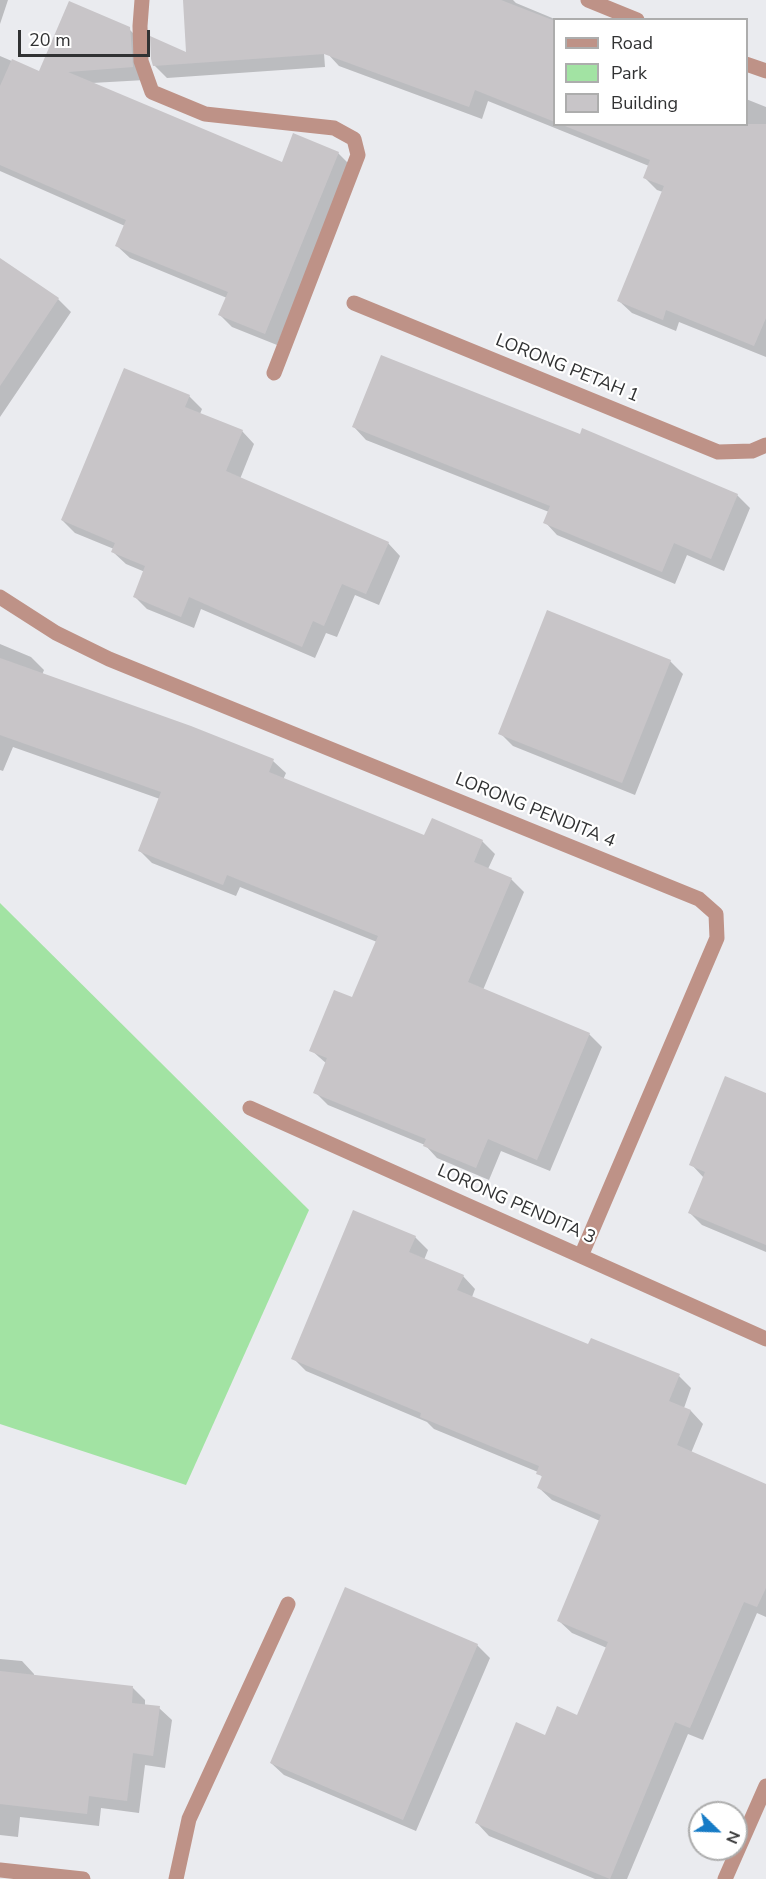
<!DOCTYPE html>
<html>
<head>
<meta charset="utf-8">
<style>
  body { margin:0 }
  #map { position:relative; width:766px; height:1879px; overflow:hidden; background:#eaebef; font-family:"Nunito Sans",sans-serif }
  canvas { display:block }
  .legend { position:absolute; left:553px; top:18px; width:195px; height:108px; box-sizing:border-box; background:#fff; border:2px solid #adadad; margin:0; padding:8px 10px; list-style:none; font-size:18px; color:#313233 }
  .legend li { display:flex; align-items:center; gap:12px; height:30px }
  .legend b { width:30px; border:2px solid #adadad }
  .north { position:absolute; left:688px; top:1801px; width:60px; height:60px; box-sizing:border-box; background:#fff; border:2px solid #adadad; border-radius:50%; rotate:113deg; font-size:16px; font-weight:700; line-height:24px; text-align:center; color:#313233 }
  .north::after { content:''; display:block; margin:auto; width:21px; height:27px; background:#167bc6; clip-path:polygon(50% 0,100% 100%,50% 72%,0 100%) }
  .scale { position:absolute; left:18px; top:30px; width:132px; height:27px; box-sizing:border-box; border:3px solid #313233; border-top:0; padding-left:8px; font-size:18px; line-height:21px; white-space:nowrap; color:#313233; -webkit-text-stroke:4px #fff; paint-order:stroke }
</style>
</head>
<body>
<div id="map">
<canvas width="766" height="1879"></canvas>
<ul class="legend">
<li><b style="height:8px;background:#be9287"></b>Road</li>
<li><b style="height:16px;background:#a2e3a3"></b>Park</li>
<li><b style="height:16px;background:#c8c5c8"></b>Building</li>
</ul>
<div class="north">N</div>
<div class="scale">20 m</div>
</div>
<script>
const context = document.querySelector('canvas').getContext('2d');
context.lineJoin = 'round';
function paint(path, color) { context.fillStyle = color; context.fill(path, 'evenodd'); }
function trace(path, color, width, dash) { context.strokeStyle = color; context.lineWidth = width; context.lineCap = dash ? 'butt' : 'round'; context.setLineDash(dash || []); context.stroke(path); }
function drawText(font, color, halo, rows, align = 'center') {
  context.font = font + ' "Nunito Sans",sans-serif'; context.lineWidth = 4.5; context.setLineDash([]); context.textBaseline = 'middle'; context.strokeStyle = halo; context.fillStyle = color; for (const [text, x, y, turn = 0] of rows) {
    context.save(); context.translate(x, y); context.rotate((+turn || 0) * Math.PI / 180); context.textAlign = isNaN(turn) ? turn : align; if (halo) context.strokeText(text, 0, 0); context.fillText(text, 0, 0); context.restore();
  }
}
paint(new Path2D(`
  M0,903L309,1210L186,1485L0,1424Z`), '#a2e3a3');
paint(new Path2D(`
  M0,0H8L0,24Z
  M184,0H320L325,67L167,78L154,65L188,54Z
  M346,0H513L516,3L557,20H554V124H746V99L766,107V357L679,322L676,331L632,313L619,301L663,192L657,190L644,177L649,166L488,101L482,119L339,66L327,53Z
  M129,29L142,42L145,80L92,83L282,164L294,135L338,153L351,166L277,345L232,327L220,315L227,298L130,258L117,246L125,226L0,171V56L40,73Z
  M0,260L58,299L71,312L0,417Z
  M125,370L189,396L202,409L200,414L242,431L254,444L240,479L388,543L400,556L379,605L355,595L337,637L326,633L315,658L201,609L194,628L147,609L135,597L145,572L126,564L113,552L114,549L75,533L62,520Z
  M354,427L737,495L750,508L724,571L687,555L675,584L557,535L545,522L549,512L366,440Z
  M0,644L31,657L44,670L42,675L273,761L286,773L283,780L425,837L482,841L495,854L488,869L511,879L524,892L483,990L589,1034L602,1047L550,1171L501,1151L489,1180L437,1158L425,1145L328,1105L315,1092L327,1064L311,1050L353,999L377,942L240,887L236,896L152,863L139,850L160,799L13,747L3,771L0,770Z
  M670,661L683,674L635,795L513,746L500,733Z
  M766,1095V1252L702,1225L690,1213L704,1178L691,1164Z
  M415,1237L428,1250L424,1260L463,1276L475,1289L472,1297L589,1346L679,1376L691,1388L684,1408L691,1411L703,1424L691,1453L766,1485V1617L757,1613L703,1740L688,1734L627,1879H595L489,1836L477,1823L546,1737L578,1717L607,1648L572,1633L559,1621L600,1521L552,1500L539,1488L543,1478L538,1472L434,1429L427,1422L306,1371L293,1358Z
  M477,1645L490,1658L416,1831L284,1775L271,1763Z
  M0,1659L22,1661L34,1674V1677L133,1688L145,1700V1706L159,1708L172,1720L165,1768L145,1765L139,1813L101,1808L99,1826L20,1817L18,1837L0,1835Z`), '#0003');
paint(new Path2D(`
  M183,0H501L555,21V122L475,90L469,107L324,54L153,66L151,59L150,36L186,52Z
  M69,1L130,27L133,67L68,72L282,162L293,133L339,152L265,334L218,315L228,292L115,246L126,220L0,165V86L12,59L39,71Z
  M565,124H766V318L754,346L666,310L663,320L617,301L664,186L643,178L650,160L565,126Z
  M0,258L59,298L0,386Z
  M381,355L580,434L582,428L738,494L711,559L674,543L662,572L543,523L550,506L352,427Z
  M124,368L190,395L185,407L243,430L226,471L389,542L366,594L342,584L324,626L313,621L302,647L189,597L181,617L133,597L145,566L111,552L115,543L61,520Z
  M547,610L671,660L622,783L498,734Z
  M0,658L191,726L274,759L269,772L424,835L432,818L483,840L474,862L512,878L468,982L590,1033L537,1160L488,1139L476,1168L423,1146L426,1139L313,1093L327,1058L309,1051L334,990L352,997L378,936L227,875L223,885L138,851L161,792L0,735Z
  M725,1076L766,1093V1245L688,1213L705,1172L689,1165Z
  M353,1210L416,1236L409,1252L464,1275L457,1290L588,1344L591,1338L680,1374L669,1401L691,1410L677,1445L766,1484V1588L757,1607L744,1602L690,1728L675,1722L610,1879L475,1823L516,1722L545,1735L557,1706L577,1715L608,1642L557,1621L601,1515L537,1488L542,1476L536,1474L539,1466L420,1417L421,1413L291,1359Z
  M345,1587L478,1644L403,1820L270,1763Z
  M0,1671L133,1686L132,1703L160,1706L153,1756L133,1753L127,1801L89,1796L87,1814L0,1804Z`), '#c8c5c8');
trace(new Path2D(`
  M142,0L140,26L141,61L152,92L205,114L334,128L354,139L358,155L274,373
  M176,1879L189,1819L288,1604`), '#be9287', 15);
trace(new Path2D(`
  M588,0L637,20
  M746,64L766,71
  M354,303L718,452L752,451L766,445
  M0,597L56,633L109,659L699,899L716,914L717,938L581,1256
  M250,1108L766,1339
  M0,1870L83,1879
  M725,1879L766,1786`), '#be9287', 15);
drawText('18px', '#313233', '#fff', [
  ["LORONG PETAH 1",567,369,22],
  ["LORONG PENDITA 4",535,811,22],
  ["LORONG PENDITA 3",516,1205,24]
]);
</script>
</body>
</html>
